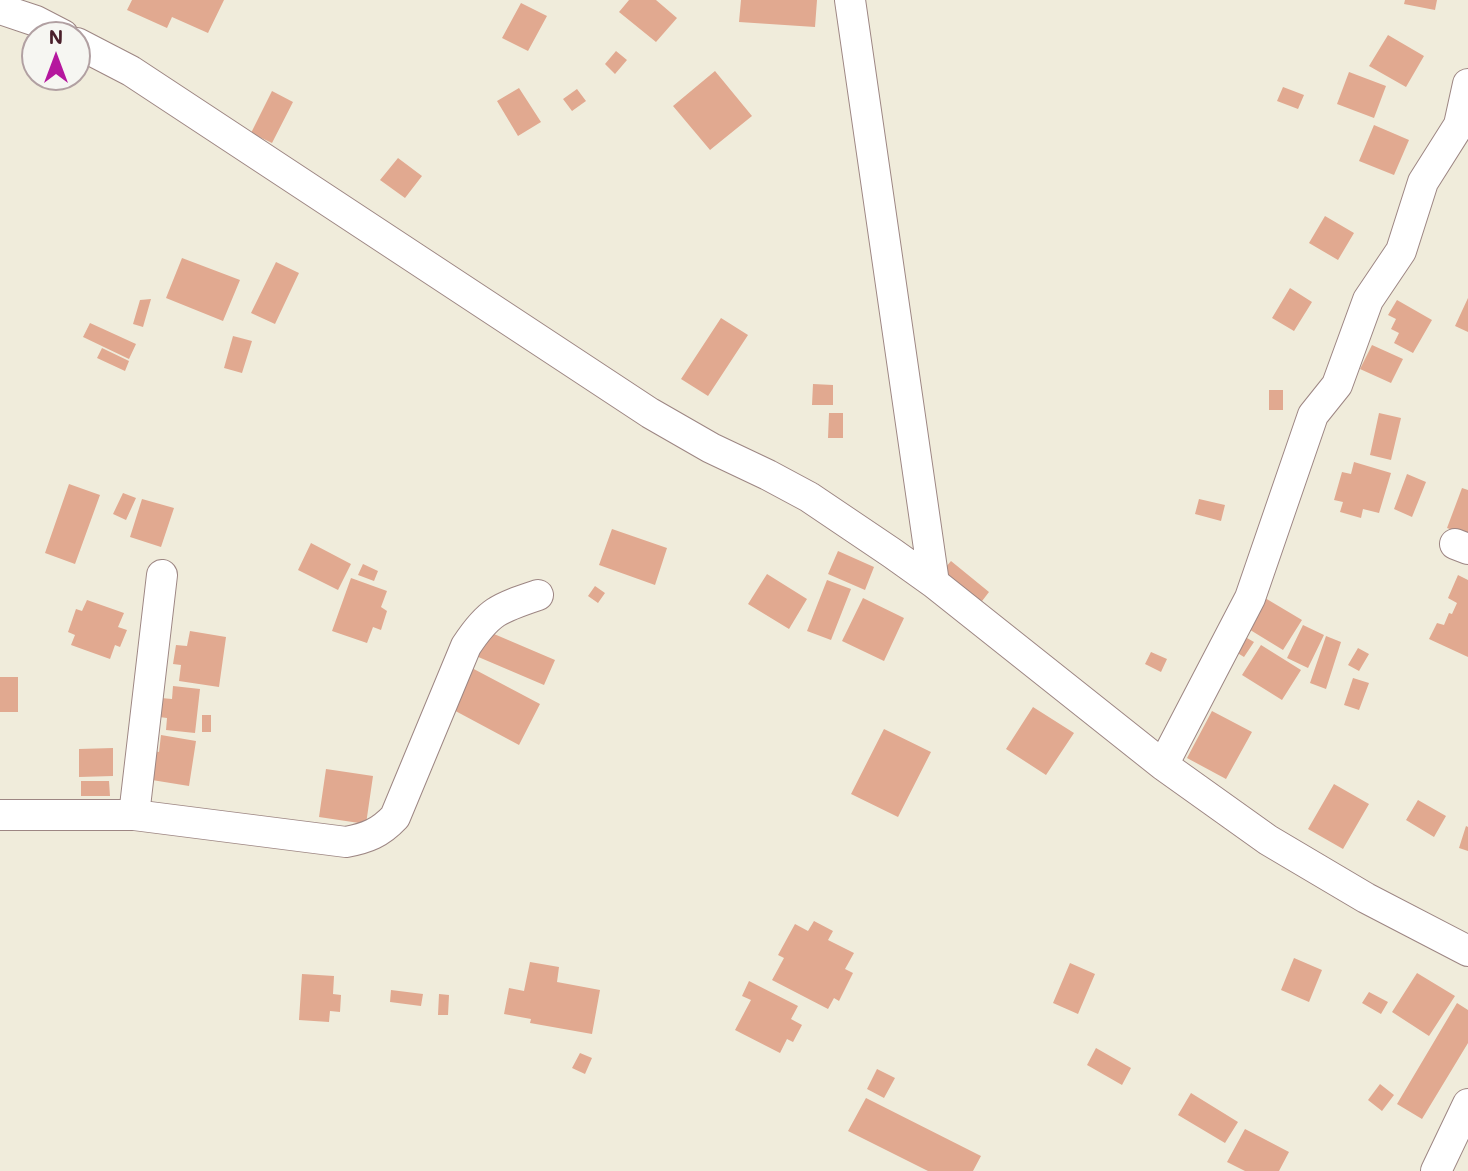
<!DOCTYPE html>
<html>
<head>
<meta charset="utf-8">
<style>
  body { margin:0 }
  #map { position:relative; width:1468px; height:1171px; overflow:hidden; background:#f0ecdb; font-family:Mali,sans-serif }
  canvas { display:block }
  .north { position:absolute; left:21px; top:21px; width:70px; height:70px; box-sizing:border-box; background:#f6f6f2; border:2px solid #b1a0a2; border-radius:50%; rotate:0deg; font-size:19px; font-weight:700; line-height:28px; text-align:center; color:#4a1f2b }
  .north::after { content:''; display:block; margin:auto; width:24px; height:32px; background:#b5179e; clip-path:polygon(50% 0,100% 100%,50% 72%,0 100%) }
</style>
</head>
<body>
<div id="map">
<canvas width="1468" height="1171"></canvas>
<div class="north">N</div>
</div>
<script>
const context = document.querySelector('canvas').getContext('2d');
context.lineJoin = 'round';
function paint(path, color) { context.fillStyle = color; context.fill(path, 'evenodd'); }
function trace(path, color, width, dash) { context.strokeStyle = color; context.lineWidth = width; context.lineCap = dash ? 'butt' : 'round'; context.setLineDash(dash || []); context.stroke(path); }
paint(new Path2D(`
  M132,0H224L208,33L172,17L167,28L127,10Z
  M629,0H656L677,18L656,42L619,12Z
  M741,0H817L815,27L739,22Z
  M1405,0H1437L1435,10L1404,4Z
  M521,3L547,16L528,51L502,38Z
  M1388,35L1424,56L1406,87L1369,66Z
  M616,51L627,60L615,74L605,64Z
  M715,71L752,116L710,150L673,106Z
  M1349,72L1386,86L1374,118L1337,104Z
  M1283,87L1304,95L1298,109L1277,101Z
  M519,88L541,122L518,136L497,101Z
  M577,89L586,101L572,111L563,99Z
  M272,91L293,102L272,143L251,133Z
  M1374,125L1409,140L1394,175L1359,161Z
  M398,158L422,176L405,198L380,180Z
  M1325,216L1354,233L1338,260L1309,243Z
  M182,258L240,280L223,321L166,298Z
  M276,262L299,273L275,324L251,313Z
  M1290,288L1312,302L1294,331L1272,318Z
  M1468,298V332L1455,326Z
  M151,299L143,327L133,324L140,300Z
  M1397,300L1432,320L1413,353L1394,343L1399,333L1391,329L1396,319L1388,315Z
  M721,318L748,335L708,396L681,379Z
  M90,323L136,344L129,359L83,337Z
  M233,336L252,341L242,373L224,368Z
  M1372,345L1403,359L1391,383L1360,369Z
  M102,348L129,361L125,371L97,358Z
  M813,384L833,385V405H812Z
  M1269,390H1283V410H1269Z
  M829,413H843V438H828Z
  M1379,413L1401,418L1391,460L1370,455Z
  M1354,462L1391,473L1379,513L1363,509L1361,518L1340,512L1343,502L1334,500L1342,472L1351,474Z
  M1407,474L1426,482L1412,517L1394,509Z
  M69,484L100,495L75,564L45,553Z
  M1462,488L1468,490V536L1447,528Z
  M123,493L136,498L126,520L113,514Z
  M142,499L174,508L161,547L130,537Z
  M1199,499L1225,505L1221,521L1195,514Z
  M612,529L667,548L655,585L599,565Z
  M311,543L351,564L338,590L298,570Z
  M838,551L874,567L865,590L828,574Z
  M951,561L989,592L979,605L940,574Z
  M363,564L378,571L374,581L358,575Z
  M767,574L807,599L789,629L748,604Z
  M1458,575L1468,580V657L1429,639L1437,623L1444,625L1449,613L1452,614L1457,603L1448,598Z
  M351,578L387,591L381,607L387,611L381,630L373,627L367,643L332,631Z
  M827,580L851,589L831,640L807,631Z
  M595,586L605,593L598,603L588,596Z
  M863,598L904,618L884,661L842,641Z
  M1265,598L1302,620L1283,650L1247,628Z
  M87,600L124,613L118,627L127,630L120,647L115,645L110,659L71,645L75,635L68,632L76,609L82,611Z
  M1303,625L1324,635L1308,668L1287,658Z
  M190,631L226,637L219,687L179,681L181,665L173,664L176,645L187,646Z
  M487,631L555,660L544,685L476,656Z
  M1240,634L1254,642L1244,657L1231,649Z
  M1326,636L1341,642L1326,689L1310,683Z
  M1261,645L1301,670L1282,700L1242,675Z
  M1358,648L1369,654L1359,671L1348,665Z
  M1151,652L1167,659L1161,672L1145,664Z
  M470,667L540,704L519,745L448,707Z
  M0,677H18V712H0Z
  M1353,678L1369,683L1359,710L1344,705Z
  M173,686L200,689L195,733L166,730L167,718L159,717L161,698L172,699Z
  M1033,707L1074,733L1046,775L1006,749Z
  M1212,711L1252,732L1226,779L1187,758Z
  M202,715H211V732H202Z
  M884,729L931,752L898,817L851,794Z
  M161,735L196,741L189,786L152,780L150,750L159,752Z
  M113,748V776L79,777V749Z
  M326,769L373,776L366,824L319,817Z
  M81,781H109L110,796H81Z
  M1334,784L1369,804L1343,849L1308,829Z
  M1418,800L1446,816L1434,837L1406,820Z
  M1466,826L1468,827V851L1459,848Z
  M814,921L833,931L828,940L854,953L845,969L853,973L839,1001L834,998L828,1009L772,980L784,958L778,955L795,924L808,931Z
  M1294,958L1322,970L1309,1002L1281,990Z
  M530,962L559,967L557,982L600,990L592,1034L530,1023L531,1019L504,1014L509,988L524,991Z
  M1070,963L1095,974L1078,1014L1053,1003Z
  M1417,973L1455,996L1429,1036L1392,1012Z
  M302,974L334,976L333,994L341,995L340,1012L330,1011L329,1022L299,1020Z
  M749,981L798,1006L791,1019L802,1025L793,1042L787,1039L780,1053L735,1030L751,1000L742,996Z
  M391,990L423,994L421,1006L390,1002Z
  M1369,992L1388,1002L1381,1014L1362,1003Z
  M439,994L449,995L448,1015H438Z
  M1457,1003L1468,1010V1043L1422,1119L1397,1104Z
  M1096,1048L1131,1068L1122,1085L1087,1065Z
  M580,1053L592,1058L585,1074L572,1068Z
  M877,1069L895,1078L884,1098L867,1089Z
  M1380,1084L1394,1095L1382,1111L1368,1100Z
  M1191,1093L1238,1122L1225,1143L1178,1115Z
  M866,1098L981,1156L973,1171H928L848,1131Z
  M1245,1129L1289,1152L1279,1171H1245L1227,1162Z`), '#e1a990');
const minor = new Path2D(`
  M850,0L934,583
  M0,9L36,21L63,35
  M77,43L131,71L650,413L711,448L768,475L809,497L892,553L934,583L1163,765L1268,840L1366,898L1468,951
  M1455,544L1468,549
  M1163,765L1250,598L1313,415L1337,385L1368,300L1401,251L1423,182L1459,125L1468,84
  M0,815H134L346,842C367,838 380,833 395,817L466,646C489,611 499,608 538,595
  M134,815L162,575
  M1436,1171L1468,1104`);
trace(minor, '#9d8683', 32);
trace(minor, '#fff', 30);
</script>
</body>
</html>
